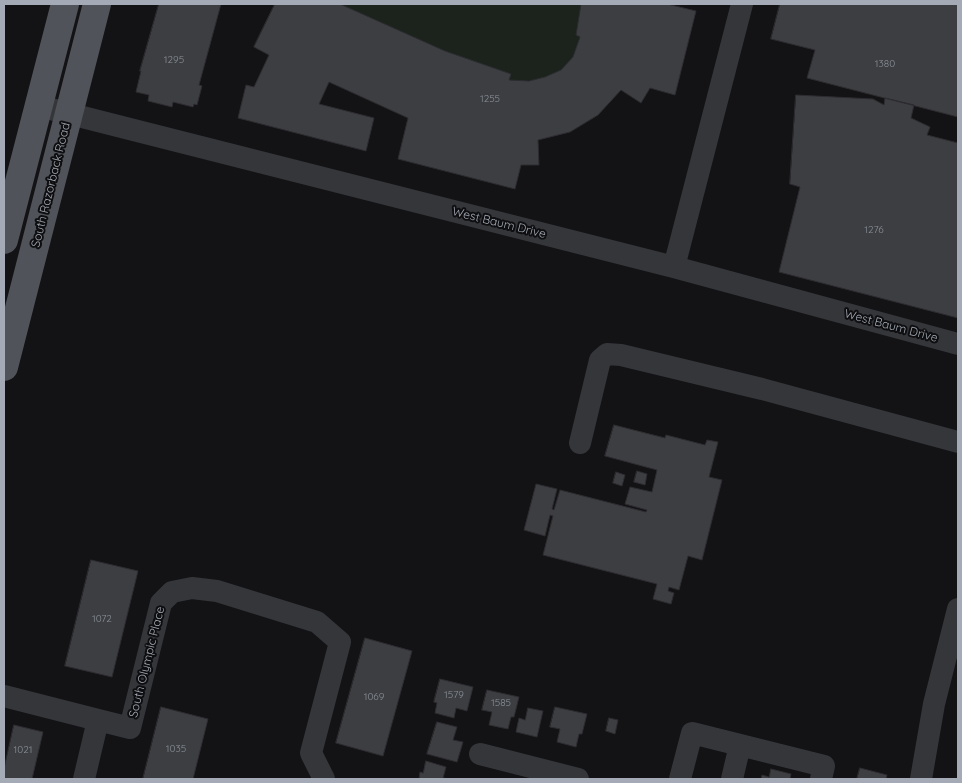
<!DOCTYPE html>
<html>
<head>
<meta charset="utf-8">
<style>
  body { margin:0 }
  #map { position:relative; width:962px; height:783px; overflow:hidden; background:#131315; font-family:Quicksand,sans-serif }
  canvas { display:block }
  .frame { position:absolute; inset:0; border:5px solid #a4abb6; pointer-events:none }
</style>
</head>
<body>
<div id="map">
<canvas width="962" height="783"></canvas>
<div class="frame"></div>
</div>
<script>
const context = document.querySelector('canvas').getContext('2d');
context.lineJoin = 'round';
function paint(path, color) { context.fillStyle = color; context.fill(path, 'evenodd'); }
function trace(path, color, width, dash) { context.strokeStyle = color; context.lineWidth = width; context.lineCap = dash ? 'butt' : 'round'; context.setLineDash(dash || []); context.stroke(path); }
function drawText(font, color, halo, rows, align = 'center') {
  context.font = font + ' Quicksand,sans-serif'; context.lineWidth = 4; context.setLineDash([]); context.textBaseline = 'middle'; context.strokeStyle = halo; context.fillStyle = color; for (const [text, x, y, turn = 0] of rows) {
    context.save(); context.translate(x, y); context.rotate((+turn || 0) * Math.PI / 180); context.textAlign = isNaN(turn) ? turn : align; if (halo) context.strokeText(text, 0, 0); context.fillText(text, 0, 0); context.restore();
  }
}
paint(new Path2D(`
  M340,4H581L576,35L580,37C578,43 577,50 574,56C562,79 532,82 509,80L510,75L445,51Z`), '#1b231c');
const building = new Path2D(`
  M159,4H221L199,85L202,86L197,105L194,104L193,107L173,102L172,107L148,101L149,95L136,92L141,71H140Z
  M275,4H340L445,51L511,74L509,80L529,81L545,77L561,70L573,57L580,37L576,35L581,4H667L696,11L675,95L650,88L641,103L621,90L598,115L570,132L538,140L539,165H521L515,189L398,159L408,118L329,82L319,104L374,118L366,151L238,118L246,85L254,87L269,55L254,47Z
  M780,4H958V117L807,78L815,50L771,39Z
  M796,95L873,99L884,105L885,98L914,105L911,118L930,127L927,135L958,143V318L779,272L800,187L790,184Z
  M614,425L665,438L666,435L705,445L707,440L718,442L709,477L722,480L702,560L688,556L679,590L669,587L668,591L674,593L671,604L653,599L657,584L543,555L553,516L550,515L545,536L524,530L536,484L557,489L552,509L554,510L560,490L646,512L647,510L625,504L630,487L652,492L657,470L605,456Z
  M637,471L647,474L645,485L634,482Z
  M616,472L625,475L622,486L613,483Z
  M91,560L138,571L112,677L65,666Z
  M365,638L412,651L383,756L336,743Z
  M440,679L473,687L467,711L456,708L454,718L435,713L437,703L434,702Z
  M487,690L519,697L514,717H511L508,729L489,725L492,712L482,710Z
  M161,707L208,719L193,779H143Z
  M555,707L587,714L582,734H579L576,747L557,742L560,729L550,727Z
  M528,708L543,711L537,737L516,732L519,718L525,720Z
  M609,718L618,720L615,734L606,731Z
  M437,722L457,727L453,740L463,742L457,762L427,754Z
  M14,725L43,732L32,779H4V769Z
  M426,761L446,767L443,778L450,779H419L420,772L423,773Z
  M860,768L887,775L886,779H857Z
  M771,769L791,774L790,779H761L762,775L769,777Z`);
paint(building, '#3d3e42');
trace(building, '#2d2d31', 1);
trace(new Path2D(`
  M39,106L674,267L958,344
  M674,267L742,4
  M580,443L600,360L607,354L621,355L762,389L958,442
  M4,696L98,720L84,779
  M98,720L130,728L161,603L172,592L192,588L217,591L317,622L340,642L311,753L324,779
  M480,754L578,779
  M680,779L692,733L824,766L821,779
  M732,779L740,745
  M921,779L934,704L958,609`), '#34363a', 22);
trace(new Path2D(`
  M4,240L65,4
  M4,367L97,4`), '#50535a', 28);
drawText('10px', '#8a9099', null, [
  ["1295",174,60],
  ["1380",885,64],
  ["1255",490,99],
  ["1276",874,230],
  ["1072",102,619],
  ["1579",454,695],
  ["1069",374,697],
  ["1585",501,703],
  ["1035",176,749],
  ["1021",23,750]
]);
drawText('12px', '#a4abb6', '#0e0e10', [
  ["South Razorback Road",51,185,-76],
  ["West Baum Drive",499,223,14],
  ["West Baum Drive",891,326,15],
  ["South Olympic Place",147,662,-76]
]);
</script>
</body>
</html>
